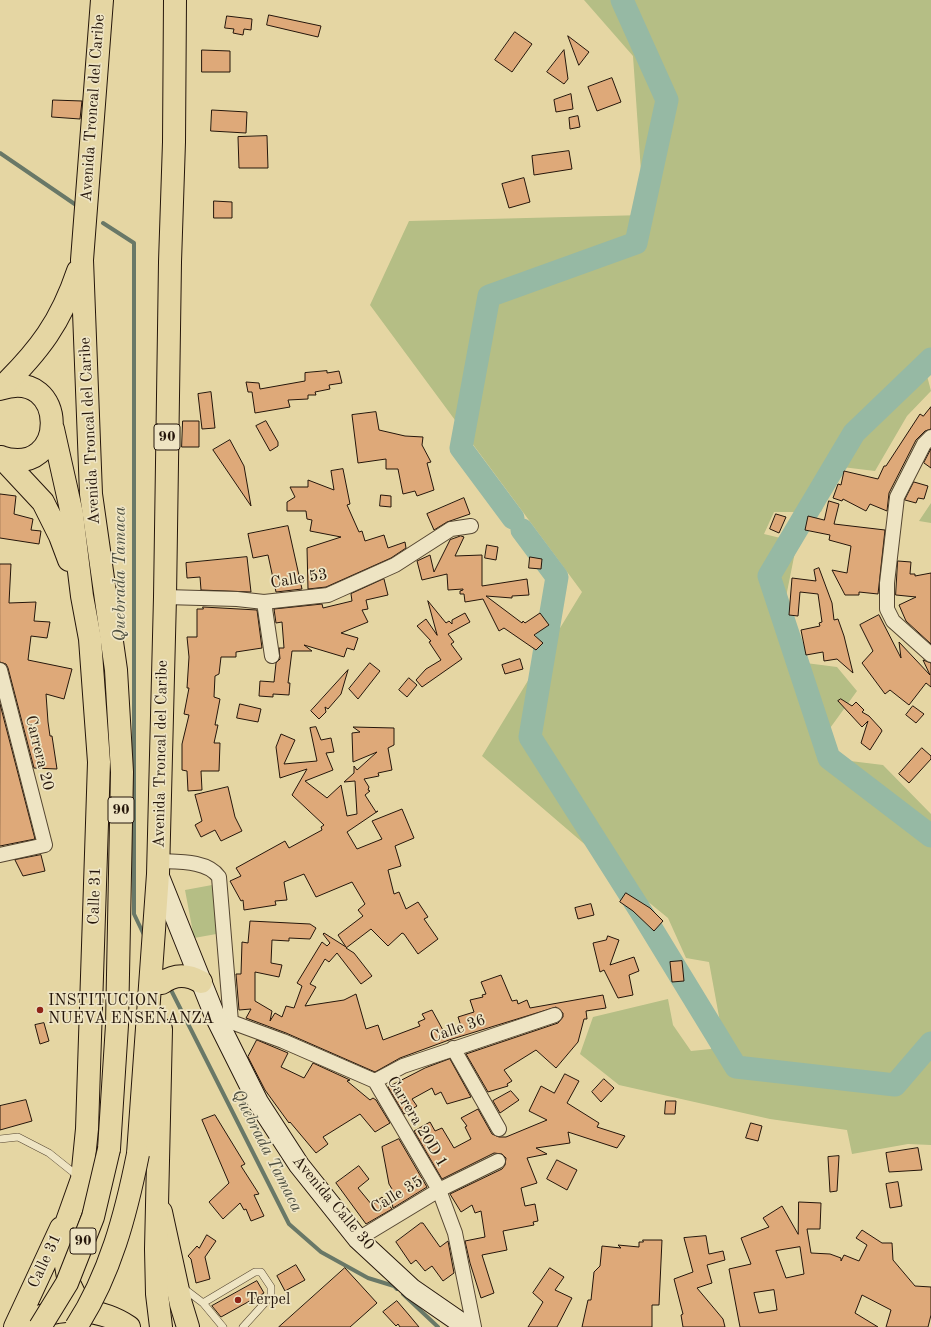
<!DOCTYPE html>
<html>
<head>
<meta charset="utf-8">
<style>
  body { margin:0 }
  canvas { display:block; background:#e5d6a3 }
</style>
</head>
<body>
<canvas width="931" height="1327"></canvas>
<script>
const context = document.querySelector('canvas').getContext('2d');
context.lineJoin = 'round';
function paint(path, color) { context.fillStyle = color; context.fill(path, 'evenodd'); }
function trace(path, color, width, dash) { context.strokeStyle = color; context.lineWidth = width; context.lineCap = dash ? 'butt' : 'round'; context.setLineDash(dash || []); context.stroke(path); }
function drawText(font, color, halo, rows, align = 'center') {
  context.font = font + ' "Old Standard TT",serif'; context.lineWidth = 3.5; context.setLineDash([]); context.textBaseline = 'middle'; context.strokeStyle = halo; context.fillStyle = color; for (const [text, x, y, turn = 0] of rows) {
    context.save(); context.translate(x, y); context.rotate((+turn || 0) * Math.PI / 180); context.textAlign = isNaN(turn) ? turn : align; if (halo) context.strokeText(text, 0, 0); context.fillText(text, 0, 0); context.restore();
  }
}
paint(new Path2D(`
  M584,0H931V369L926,372L931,391L907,416L875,471L842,467L821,512H774L764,534L797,542L786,597L798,662L837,667L857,691L817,746L834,759L883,765L931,814V1145L908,1144L852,1154L847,1130L770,1119L619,1085L580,1054L593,1017L668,999L673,1025L691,1051L711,1049L720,1022L709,962L686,958L668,918L641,896L621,866L603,860L482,756L582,592L370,305L409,221L644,215L633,56Z
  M931,503V523L919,521Z
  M212,885L222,933L194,938L185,890Z`), '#b5be85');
trace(new Path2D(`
  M0,153L79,207
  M103,223L134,243V914L145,937
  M171,990L289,1224L321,1252L368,1278L394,1286L397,1289
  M403,1294L438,1327`), '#697867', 4);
trace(new Path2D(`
  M931,359L854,433L769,576L829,758L931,836
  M513,518L461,448L489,296L636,243L667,100L622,0
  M522,530L557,577L530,737L645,918L736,1067L895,1085L931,1043`), '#96b9a4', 23);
const building = new Path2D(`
  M269,15L321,26L318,37L267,25Z
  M227,16L252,19L251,30L244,29L243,35L233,33L234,29L225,28Z
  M515,32L532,44L512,72L495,60Z
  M568,36L589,52L579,65Z
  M202,50L230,51V72H202Z
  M564,50L568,79L564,84L547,72Z
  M612,78L621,102L597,111L588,87Z
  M571,94L573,109L556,112L554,100Z
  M53,100L82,101L80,119L52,117Z
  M212,110L247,112L246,133L211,131Z
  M578,116L580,127L570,129L569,118Z
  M267,136L268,168H239L238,137Z
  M569,151L572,169L534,175L532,156Z
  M524,178L530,202L509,208L502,184Z
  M214,201L232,202V218H214Z
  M327,371V373L339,371L342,383L329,385L330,389L315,392L316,395H308V399L288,400L290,407L255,413L252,392H248L246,382L259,383L260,389L305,381V373Z
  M211,392L215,428L202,429L198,394Z
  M931,407V429L925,431L916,440L889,493L887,511L870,504L866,511L843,499L842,501L833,498L838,484L841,485L844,471L878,479L884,466H886L920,414L923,416Z
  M376,412L379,430L405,436L423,437L422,445L431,462L427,463L434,490L417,496L415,491L403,494L398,469H386V459L358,463L352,415Z
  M183,421H199V447H182Z
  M266,421L278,442V446L270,451L256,426Z
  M230,440L244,466L251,506L213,450Z
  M931,449V468L924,463Z
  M343,469L350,504L347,505L359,532L362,531L365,541L384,535L388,548L405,542L406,548L391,558L326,587L308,589L307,548L341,537L310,531L312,520L307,519L306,511H287V502L295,497L290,487H308V480L334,490L331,471Z
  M914,482L928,486L924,499L918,498L916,503L905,500Z
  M0,494L16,496L14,514L33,519L31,530L41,531L39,544L0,538Z
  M381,495L391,496V507L380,506Z
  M464,498L470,514L447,522L434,530L427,514Z
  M829,501L839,504L834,524L885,530L878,594L859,592V595H845L832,570L847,573L851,546L829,540L830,535L805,530L808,516L824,520Z
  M776,514L786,517L779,533L770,529Z
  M288,526L302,589L276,592L268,555L253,558L248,534Z
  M461,536L464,537L455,556L482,555V586L527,579L529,595L512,596V598L486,596L522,623L523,621L525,623L540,613L549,625L534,635L543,643L536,650L504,628L499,631L483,599L465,602L464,594H460V591L463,590V589L448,590L447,574L422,580L417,561L430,555L434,572L450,540Z
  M487,545L498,547L496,560L485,558Z
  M247,557L251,592L201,590L200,577L187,578L186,563Z
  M530,557L542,559L541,569L529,568Z
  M898,561L911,562L910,574H915V576L931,573V644L906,621L899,605L916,597L896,595Z
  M0,564H11L9,603L36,602L34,621L50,622L47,638L31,636L28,660L72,669L64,699L46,694L48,722L50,736H52L57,769L34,768L8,668L6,664L0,662Z
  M819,568L832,603L834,620L838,619L844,636L853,673L837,659L824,661L823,652L806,655L801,630L820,626L819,623L822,622L818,594L800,592L798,616L789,615L792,578L816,581L814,570Z
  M384,579L388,595L366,600L368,609L362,610L368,622L341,633L358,638L354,650L347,648L344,657L304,645L312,651H292L288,683H290L289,695L273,694V697L259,696L260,681L274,682L276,663L280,659L279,648H284L282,622L276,623L274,609L322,604L323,608L352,601L351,594Z
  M428,601L446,623L449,621L452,624V620L465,613L470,622L448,634L454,642L451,644L462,659L422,687L416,680L426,669L441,660L429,642L431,641L417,626L426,619L437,635Z
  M203,607L257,610L262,648L236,652V657H221L219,674L215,676L214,697L220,699L215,725H218L214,743H220L219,771H201L202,790L188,791L187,771L182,770V744L189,715L184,714L189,688H187L189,657L187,637H197V609H203Z
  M879,615L901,658L899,642L930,675L923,660L931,663V687L926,683L909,705L890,690L885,694L862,663L873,651L860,625Z
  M520,659L523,669L505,674L502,665Z
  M370,663L380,671L358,699L349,689Z
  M348,670L341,694L328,709L325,707L326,712L319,719L311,711Z
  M409,678L417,685L407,697L399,690Z
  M841,699L852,706L856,702L864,710L862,712L869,716L881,729L882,731L870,750L861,743L868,721L862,727L838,701Z
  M0,704L35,839L0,846Z
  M240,704L261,709L258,722L237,718Z
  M913,706L924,714L916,723L906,715Z
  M316,727L321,740L331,738L334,752L326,753L333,770L305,781L327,798L341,785L347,816L357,814L355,781L344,782L354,773V766L357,770L377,752L353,762L352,733L360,732L353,727L394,728V745L388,748L392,770L378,773L379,776L364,779L369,787L368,790L370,791L365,795L376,812L378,811L347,832L357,849L382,839L372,821L402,809L414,838L395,846L401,866L388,870L394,894L399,892L406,909L418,902L428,917L424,919L438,939L418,954L404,934L402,933L388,946L371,929L346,948L354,953L372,976L361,984L337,953L329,962L325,959L310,984L316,987L305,1006L344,1000L356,994L366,1029L378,1025L383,1040L420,1026L418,1022L425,1019L422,1014L432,1010L444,1032L461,1026L458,1017L474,1012L470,1000L483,997L482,995L486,994L481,982L501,975L512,1001L517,1000L518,1004L527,1000L530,1008L603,995L606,1008L586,1011L587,1019H584L578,1042L556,1068L536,1050L504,1070L512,1081L507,1084L508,1086L488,1092L466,1054L558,1023L563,1017V1013L556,1007L449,1040L400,1058L375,1072L286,1033L246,1018L251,1009L239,1010L236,974H241L242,942L248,943L250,921L310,924L316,928L310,939L289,938V941L272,940L271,963L282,965L279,977L255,972V1001L272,1011L270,1021L275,1013L282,1017L286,1006L294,1008L302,986L297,983L322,942L327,946L330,943L323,934L324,933L346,947L338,935L363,916L358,910L365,904L352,882L316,897L304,874L284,882L287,900L275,901L276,905L244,910L243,900L241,901L230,881L241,876L236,868L285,841L289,848L322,830L321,827L324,825L292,795L307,769L280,778L276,747L281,734L295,740L284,764L317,761L310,728Z
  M922,748L931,756V759L909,783L899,774Z
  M228,787L235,817L242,831L221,841L215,830L201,837L195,825L202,821L195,795Z
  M41,855L45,871L23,876L15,860Z
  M626,893L650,908L663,921L654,931L633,911L620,902Z
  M591,904L594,915L578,919L575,908Z
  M608,936L619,940L610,965L634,957L639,971L629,975L633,995L618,998L604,970L600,972L593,943L606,940Z
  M682,961L684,981L672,982L670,962Z
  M44,1023L49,1041L40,1044L35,1025Z
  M257,1040L288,1053L281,1067L304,1078L313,1063L350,1080L347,1081L370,1100L373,1098L376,1100L390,1123L375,1132L360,1114L323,1137L328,1144L316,1153L290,1122L289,1123L265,1090L248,1057Z
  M450,1059L471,1097L447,1104L441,1092L435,1095L432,1088L412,1099L417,1106L404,1114L388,1087L425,1068Z
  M565,1074L579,1081L567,1103L599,1123L597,1127L625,1136L617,1148L568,1132L570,1143L536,1148L547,1154L527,1158L537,1183L521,1188L525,1206L535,1204L538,1221L533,1222L534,1225L503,1231L507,1250L482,1255L494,1293L481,1298L470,1263L465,1241L485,1237L481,1211L475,1213L472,1205L461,1212L450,1194L502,1169L505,1165L506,1158L502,1154L494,1153L442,1179L414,1131L430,1122L435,1131L442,1128L454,1148L471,1139L465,1127L467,1126L461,1118L478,1109L492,1134L499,1137H506L547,1120L529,1111L541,1086L554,1093Z
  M604,1079L614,1088L601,1102L592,1092Z
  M511,1091L519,1100L500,1113L493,1101Z
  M26,1100L32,1121L0,1130V1106Z
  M666,1101H676L675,1114H665Z
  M215,1115L245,1164L241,1166L259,1194L254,1195L264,1216L251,1221L246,1209L244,1210L240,1203L223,1219L209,1202L229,1183L202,1120Z
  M751,1123L762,1126L758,1141L746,1138Z
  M399,1139L427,1187L393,1208L390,1191L392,1189L389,1184L382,1147Z
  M918,1148L922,1170L889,1172L886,1153Z
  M839,1156L837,1191L830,1192L828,1157Z
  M557,1160L577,1170L567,1190L547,1179Z
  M359,1166L369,1179L358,1188L372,1205L382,1197L392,1209L366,1224L336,1183Z
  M898,1182L902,1206L890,1208L886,1184Z
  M799,1202L821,1203L820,1229H807L811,1253L830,1254L841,1258V1261L844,1255L859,1261L867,1245L856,1238L862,1230L882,1243H892L893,1260L915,1286L931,1287V1315L928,1327H886L891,1310L862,1295L855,1313L878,1327H740L729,1269L751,1264L741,1238L769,1227L763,1218L782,1206L798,1234ZM800,1247L804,1274L786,1278L776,1251ZM774,1290L777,1310L759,1313L754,1293Z
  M421,1223H423L440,1247L448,1241L454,1273L443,1281L432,1266L425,1271L416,1260L411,1264L396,1242Z
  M207,1235L216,1241L205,1257L210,1279L196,1283L191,1259L188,1256L197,1246L199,1248Z
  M706,1236L709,1254L723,1251L725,1260L707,1265L712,1283L697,1288L723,1319L725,1327H683L681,1315L683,1314L674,1279L693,1272L684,1238Z
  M643,1240H662L659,1305H652V1327H582L588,1300H591L594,1272L600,1266L602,1246L621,1248L618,1245L639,1247V1242H643Z
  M296,1265L305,1280L285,1291L277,1276Z
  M345,1268L377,1303L350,1327H279Z
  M550,1268L564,1277L555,1290L572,1298L557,1327H528L543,1302L533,1293Z
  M257,1281L264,1293L221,1317L212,1306Z
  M397,1301L409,1315L419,1327H400L398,1324L396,1326L383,1312Z`);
paint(building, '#dea979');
trace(building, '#25160b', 1);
const lane = new Path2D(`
  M0,1139L18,1137L49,1153L79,1177
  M182,1287L203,1303L223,1327
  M203,1303L255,1272H261L271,1287V1296L243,1327`);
const street = new Path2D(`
  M931,437L924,444L897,497L887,583V609L893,621L931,655
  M165,597L237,599L264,602L328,595L395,565L451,529L471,526
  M264,602L272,656
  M0,670L45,845L0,855
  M158,861C177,862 207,860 219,877L231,1022
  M215,1016L283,1041L375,1081L439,1190L455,1233L474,1327
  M453,1048L499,1129
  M375,1081L403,1066L555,1015
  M358,1239L439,1190L498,1161`);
const secondary = new Path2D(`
  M158,874L215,1016L258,1102L299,1165L358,1239L412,1289L467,1327`);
const primary = new Path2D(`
  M0,389C68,365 70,480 0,457
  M53,429L72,514L82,596L90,639L99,762L87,1129L82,1179L66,1224L64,1254L69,1283L82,1310
  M1,457L43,502L60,536L69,560
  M161,1212L181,1304L188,1327
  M33,1319C64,1306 101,1308 129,1327
  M15,1327L61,1228`);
const highway = new Path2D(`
  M102,0L82,260L91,494L116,670L122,772L117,1025L109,1149
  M1,388C39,351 61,322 78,271
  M162,983C175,974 187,974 201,982
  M138,1154L158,874L165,597L170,262L174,142L175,0
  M161,1327L157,1294L156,1249L161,1029`);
trace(lane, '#554631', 8);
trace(street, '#554631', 16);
trace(secondary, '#25160b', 22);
trace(primary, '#25160b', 24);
trace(highway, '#25160b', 24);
trace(lane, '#eee4c3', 7);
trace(street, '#eee4c3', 14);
trace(secondary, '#eee4c3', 20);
trace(primary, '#e5d6a3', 22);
trace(highway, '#e5d6a3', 22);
const highwayBridge = new Path2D(`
  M40,1327L67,1283L93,1217L109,1149
  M76,1327C110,1275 126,1214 138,1154`);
trace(highwayBridge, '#25160b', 24, []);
trace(highwayBridge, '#e5d6a3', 22);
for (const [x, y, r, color] of [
  [40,1010,4,"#8f2418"],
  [238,1300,4,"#8f2418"]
]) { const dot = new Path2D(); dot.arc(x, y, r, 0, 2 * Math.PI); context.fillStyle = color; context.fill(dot); trace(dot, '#eee4c3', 1.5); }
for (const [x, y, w] of [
  [167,437,26],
  [121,810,26],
  [83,1241,26]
]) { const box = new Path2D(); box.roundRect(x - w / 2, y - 13, w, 26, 3); context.fillStyle = '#eee4c3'; context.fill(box); trace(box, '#25160b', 1); }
drawText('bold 15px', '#25160b', null, [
  ["90",167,437],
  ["90",121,810],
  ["90",83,1241]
]);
drawText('16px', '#25160b', '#eee4c3', [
  ["Avenida Troncal del Caribe",93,108,-86],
  ["Avenida Troncal del Caribe",90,431,-93],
  ["Calle 53",299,579,-9],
  ["Carrera 20",39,753,76],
  ["Avenida Troncal del Caribe",161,754,-89],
  ["Calle 31",95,896,-88],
  ["Calle 36",458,1029,-19],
  ["Carrera 20D 1",417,1122,59],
  ["Calle 35",397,1195,-31],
  ["Avenida Calle 30",333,1203,50],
  ["Calle 31",45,1261,-65]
]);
drawText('16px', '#25160b', '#eee4c3', [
  ["INSTITUCION",48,1001],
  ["NUEVA ENSEÑANZA",48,1019],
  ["Terpel",246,1300]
], 'left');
drawText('italic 17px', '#4d4f41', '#eee4c3', [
  ["Quebrada Tamaca",121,574,-90],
  ["Quebrada Tamaca",267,1151,63]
]);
</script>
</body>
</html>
